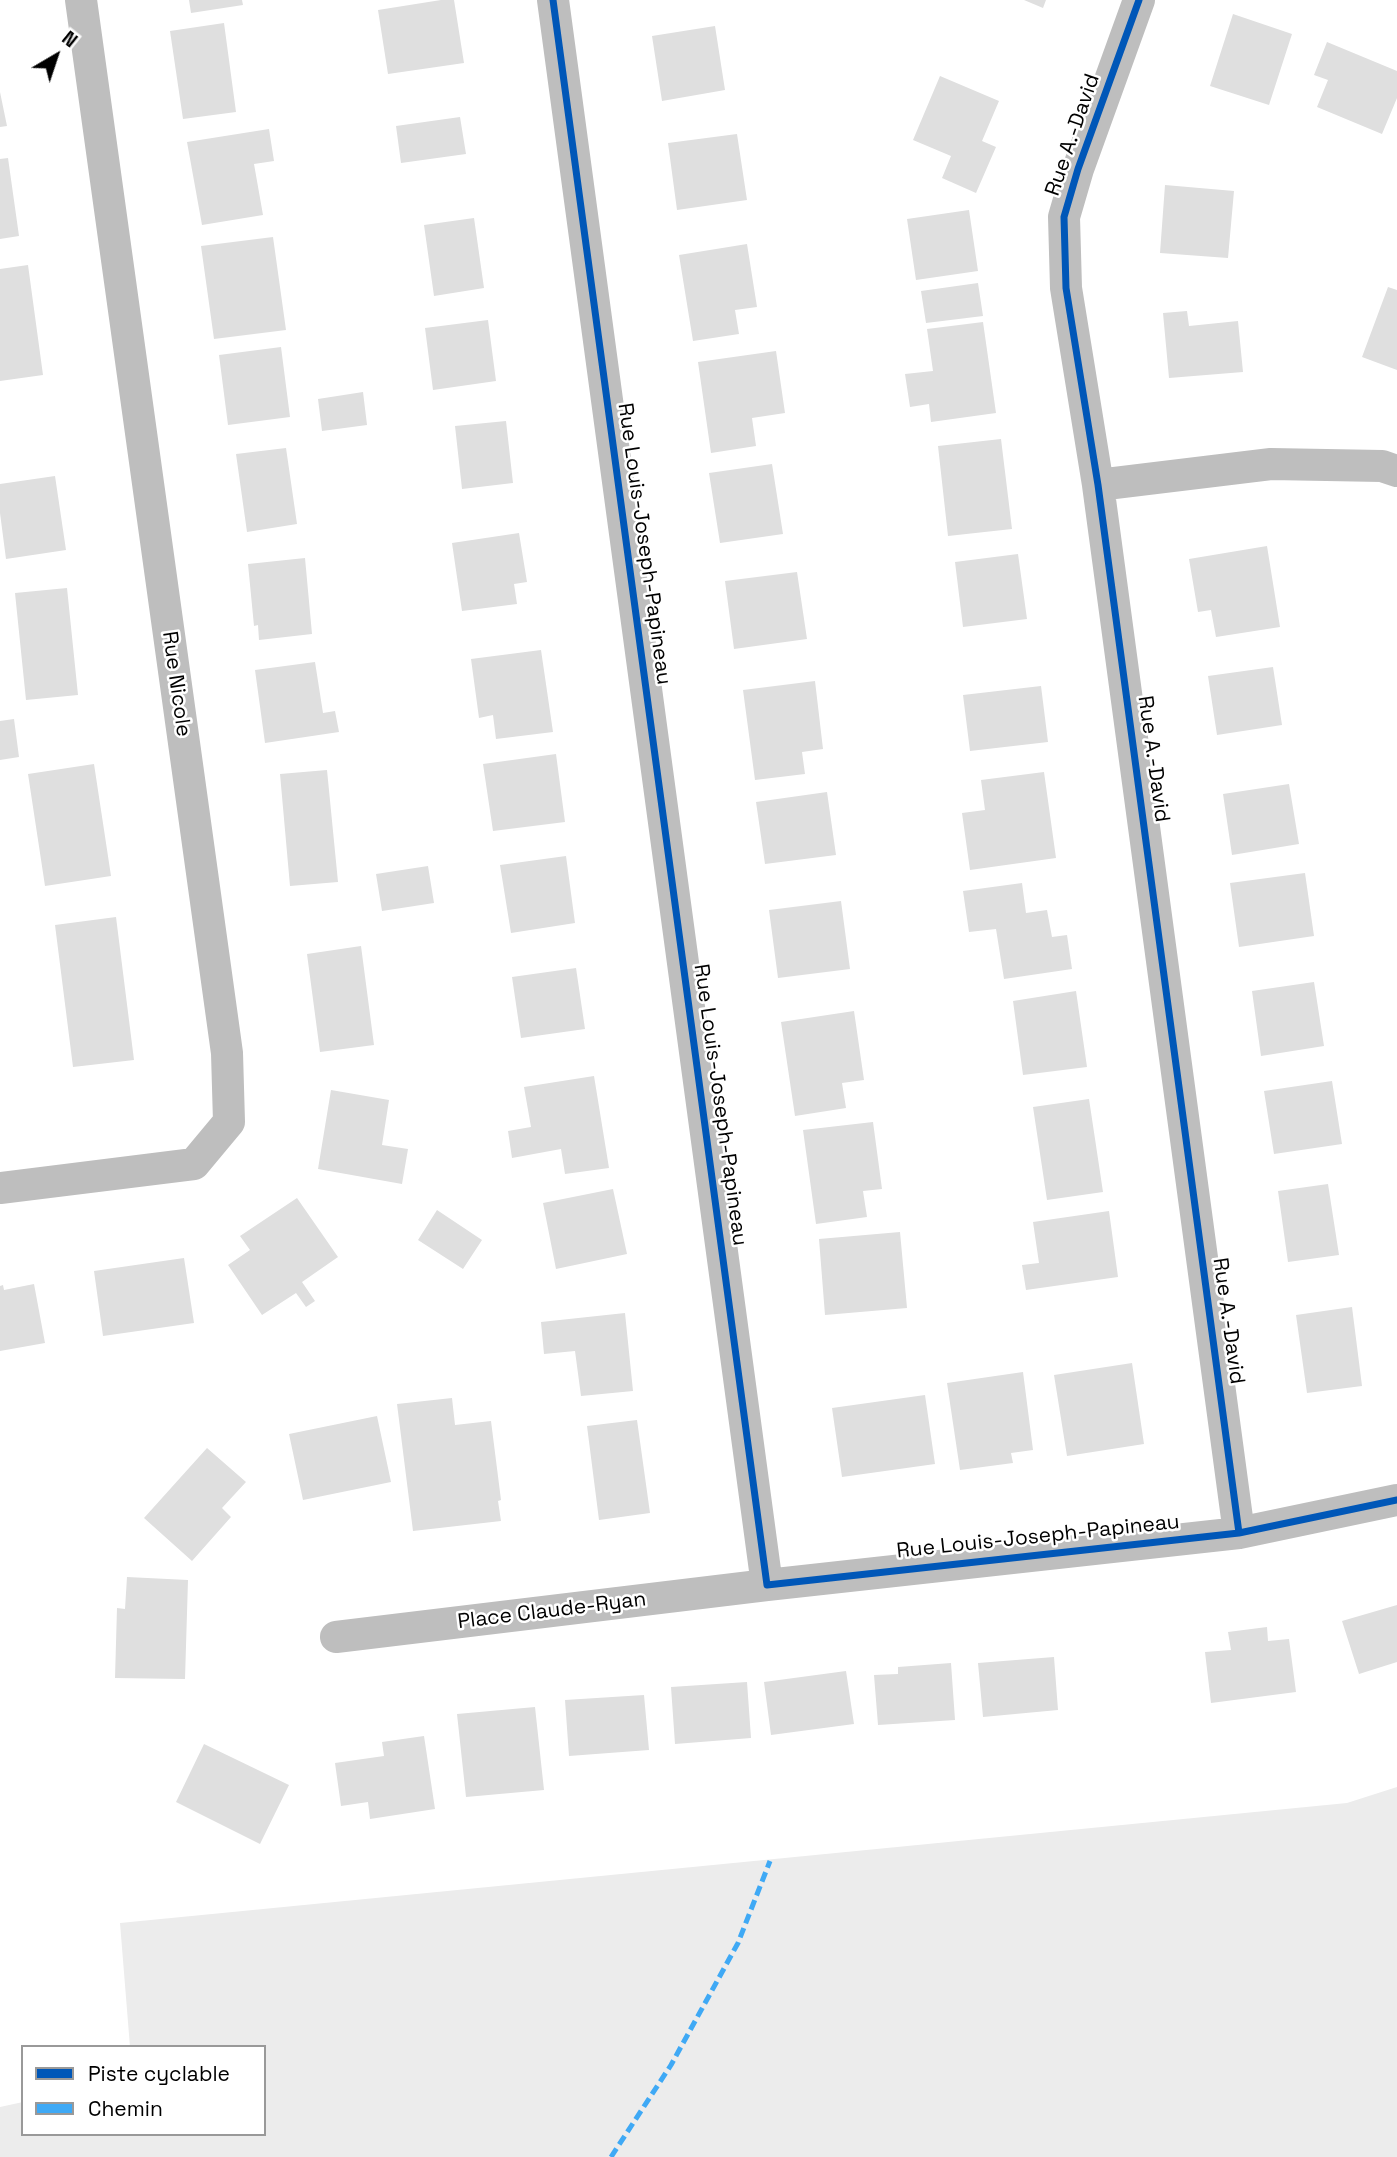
<!DOCTYPE html>
<html>
<head>
<meta charset="utf-8">
<style>
  body { margin:0 }
  #map { position:relative; width:1397px; height:2157px; overflow:hidden; background:#fff; font-family:"Space Grotesk",sans-serif }
  canvas { display:block }
  .legend { position:absolute; left:21px; top:2045px; width:245px; height:91px; box-sizing:border-box; background:#fff; border:2px solid #999; margin:0; padding:9px 12px; list-style:none; font-size:21px; color:#000 }
  .legend li { display:flex; align-items:center; gap:14px; height:35px }
  .legend b { width:35px; border:2px solid #999 }
  .north { position:absolute; left:21px; top:21px; width:70px; height:70px; -webkit-text-stroke:5px #fff; paint-order:stroke; rotate:39deg; font-size:19px; font-weight:700; line-height:28px; text-align:center; color:#000 }
  .north::after { content:''; display:block; margin:auto; width:24px; height:32px; background:#000; clip-path:polygon(50% 0,100% 100%,50% 72%,0 100%) }
</style>
</head>
<body>
<div id="map">
<canvas width="1397" height="2157"></canvas>
<ul class="legend">
<li><b style="height:9px;background:#0057b8"></b>Piste cyclable</li>
<li><b style="height:9px;background:#3fa9f5"></b>Chemin</li>
</ul>
<div class="north">N</div>
</div>
<script>
const context = document.querySelector('canvas').getContext('2d');
context.lineJoin = 'round';
function paint(path, color) { context.fillStyle = color; context.fill(path, 'evenodd'); }
function trace(path, color, width, dash) { context.strokeStyle = color; context.lineWidth = width; context.lineCap = dash ? 'butt' : 'round'; context.setLineDash(dash || []); context.stroke(path); }
function drawText(font, color, halo, rows, align = 'center') {
  context.font = font + ' "Space Grotesk",sans-serif'; context.lineWidth = 5; context.setLineDash([]); context.textBaseline = 'middle'; context.strokeStyle = halo; context.fillStyle = color; for (const [text, x, y, turn = 0] of rows) {
    context.save(); context.translate(x, y); context.rotate((+turn || 0) * Math.PI / 180); context.textAlign = isNaN(turn) ? turn : align; if (halo) context.strokeText(text, 0, 0); context.fillText(text, 0, 0); context.restore();
  }
}
paint(new Path2D(`
  M1397,1787V2157H0V2107L23,2102V2134H264V2047H130L120,1923L1347,1803Z`), '#ececec');
paint(new Path2D(`
  M189,0H242L243,5L191,13Z
  M441,0H454L464,63L388,74L378,10Z
  M1024,0H1046L1043,8Z
  M1233,14L1292,34L1269,105L1210,86Z
  M224,23L236,112L183,119L170,31Z
  M715,26L725,90L662,101L652,36Z
  M1327,42L1397,71V98L1382,134L1317,107L1328,80L1314,75Z
  M940,76L999,101L982,141L996,147L976,193L942,178L951,156L913,140Z
  M0,92L7,126L0,127Z
  M460,117L466,154L401,163L396,126Z
  M269,129L274,161L254,164L263,215L202,225L187,142Z
  M737,134L747,200L677,210L668,143Z
  M8,158L19,236L0,239V159Z
  M1165,185L1234,191L1228,258L1160,253Z
  M969,210L978,271L916,280L907,219Z
  M474,218L484,288L434,296L424,225Z
  M273,237L286,330L214,339L201,246Z
  M747,244L757,307L735,310L739,334L693,341L679,255Z
  M28,265L43,375L0,381V269Z
  M978,283L983,316L926,323L921,291Z
  M1388,287L1397,290V370L1362,357Z
  M1187,311L1189,326L1238,321L1243,372L1169,378L1163,313Z
  M488,320L496,381L433,390L425,328Z
  M983,322L996,413L931,422L929,404L910,407L905,374L933,371L927,329Z
  M281,347L290,417L228,425L219,355Z
  M776,351L785,413L752,418L756,446L711,453L698,362Z
  M363,392L367,425L322,431L318,399Z
  M506,421L513,483L462,489L455,426Z
  M1001,439L1012,529L948,536L938,446Z
  M286,448L297,524L247,532L236,454Z
  M772,464L783,534L720,543L709,473Z
  M55,476L66,550L6,559L0,513V484Z
  M519,533L527,582L514,584L517,604L462,611L452,543Z
  M1267,546L1280,627L1216,637L1211,610L1198,612L1189,559Z
  M1018,554L1027,619L963,627L955,562Z
  M305,558L312,634L259,640L258,625L254,626L248,564Z
  M797,572L807,639L734,649L725,581Z
  M67,588L78,695L26,700L15,593Z
  M541,650L553,732L496,739L493,715L479,718L471,659Z
  M315,662L323,713L335,711L339,732L265,743L255,670Z
  M1273,667L1282,725L1217,735L1208,676Z
  M815,681L823,749L802,752L805,774L755,780L743,690Z
  M1041,686L1048,742L970,751L963,695Z
  M14,719L19,757L0,760V721Z
  M556,754L565,822L493,831L483,764Z
  M94,764L111,876L45,886L28,774Z
  M327,770L338,882L290,886L280,774Z
  M1044,772L1056,858L970,870L962,813L985,810L981,780Z
  M1289,784L1299,844L1232,855L1223,794Z
  M827,792L836,855L765,864L756,802Z
  M566,856L575,923L511,933L500,865Z
  M428,866L434,903L382,911L376,874Z
  M1305,873L1314,936L1239,947L1230,883Z
  M1022,883L1026,913L1047,910L1052,937L1067,935L1072,969L1004,979L996,929L969,932L963,891Z
  M841,901L850,969L778,978L769,910Z
  M116,917L134,1060L73,1067L55,925Z
  M361,946L374,1045L320,1052L307,954Z
  M576,968L585,1029L521,1038L512,977Z
  M1314,982L1324,1046L1261,1056L1252,991Z
  M1076,991L1087,1067L1023,1075L1013,1001Z
  M854,1011L864,1080L842,1083L846,1108L795,1116L781,1022Z
  M594,1076L609,1168L565,1174L561,1149L512,1158L508,1131L531,1127L524,1087Z
  M1332,1081L1342,1144L1274,1154L1264,1091Z
  M331,1090L389,1100L382,1145L408,1149L402,1184L318,1169Z
  M1089,1099L1103,1192L1047,1200L1033,1107Z
  M873,1122L882,1189L863,1191L867,1217L816,1224L803,1130Z
  M1328,1184L1339,1255L1288,1262L1278,1191Z
  M613,1189L627,1254L556,1269L543,1203Z
  M297,1198L338,1257L302,1282L315,1301L306,1307L296,1293L262,1315L228,1265L250,1250L240,1236Z
  M437,1210L482,1240L463,1269L418,1240Z
  M1109,1211L1118,1277L1026,1290L1022,1265L1039,1263L1033,1222Z
  M900,1232L907,1308L825,1315L819,1239Z
  M184,1258L194,1323L103,1336L94,1271Z
  M34,1284L45,1343L0,1351V1286L3,1285L4,1290Z
  M1352,1307L1362,1386L1307,1393L1296,1315Z
  M625,1313L633,1391L581,1396L575,1351L544,1354L541,1322Z
  M1132,1363L1144,1444L1067,1456L1054,1375Z
  M1023,1372L1033,1450L1011,1453L1013,1463L960,1470L947,1383Z
  M925,1395L935,1464L842,1477L832,1408Z
  M452,1398L455,1425L491,1421L501,1500L498,1501L501,1521L413,1531L397,1404Z
  M377,1416L391,1482L303,1500L289,1434Z
  M637,1420L650,1513L599,1520L587,1426Z
  M207,1448L246,1482L222,1508L231,1517L192,1561L144,1518Z
  M127,1577L188,1580L185,1679L115,1678L117,1608L125,1609Z
  M1397,1605V1662L1359,1674L1342,1621Z
  M1267,1627L1268,1641L1289,1639L1296,1692L1211,1703L1205,1652L1231,1650L1228,1632Z
  M1054,1657L1058,1710L983,1717L978,1663Z
  M951,1663L955,1720L878,1725L874,1675L898,1674V1667Z
  M846,1671L854,1724L771,1735L764,1682Z
  M747,1682L751,1738L675,1744L671,1687Z
  M644,1695L649,1750L569,1756L565,1700Z
  M535,1707L544,1790L466,1797L457,1714Z
  M424,1736L435,1809L370,1819L368,1802L341,1806L335,1763L384,1756L382,1742Z
  M204,1744L289,1785L260,1844L176,1802Z`), '#dfdfdf');
trace(new Path2D(`
  M553,0L767,1585
  M1139,0L1078,169L1064,217L1066,288L1098,485L1239,1533
  M1098,485L1271,464L1382,466L1397,471
  M0,1188L194,1164L229,1122L227,1053L81,0
  M336,1637L767,1585L1239,1533L1397,1500`), '#bebebe', 32);
trace(new Path2D(`
  M611,2157L671,2065L738,1943L770,1861`), '#3fa9f5', 5, [10, 5]);
trace(new Path2D(`
  M553,0L767,1585L1239,1533L1397,1500
  M1139,0L1078,169L1064,217L1066,288L1098,485L1239,1533`), '#0057b8', 7);
drawText('21px', '#000', '#fff', [
  ["Rue A.-David",1073,135,-71],
  ["Rue Louis-Joseph-Papineau",644,544,82],
  ["Rue Nicole",176,684,82],
  ["Rue A.-David",1153,759,82],
  ["Rue Louis-Joseph-Papineau",720,1105,82],
  ["Rue A.-David",1228,1321,82],
  ["Rue Louis-Joseph-Papineau",1038,1537,-6],
  ["Place Claude-Ryan",552,1611,-7]
]);
</script>
</body>
</html>
